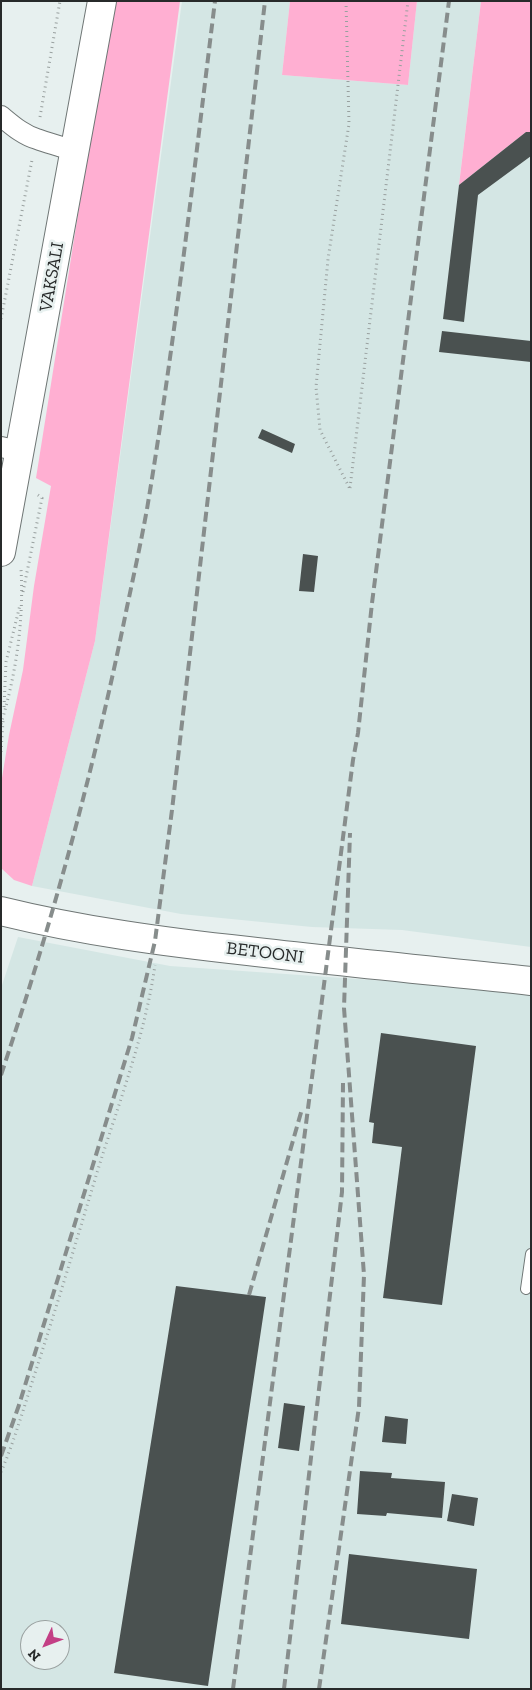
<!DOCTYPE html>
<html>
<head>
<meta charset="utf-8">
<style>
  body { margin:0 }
  #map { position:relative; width:532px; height:1690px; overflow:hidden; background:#e7f0ef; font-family:"Zilla Slab",serif }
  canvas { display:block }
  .frame { position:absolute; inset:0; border:2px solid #272a2a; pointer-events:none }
  .north { position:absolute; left:20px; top:1620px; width:50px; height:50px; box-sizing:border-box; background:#e7f0ef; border:1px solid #9aa1a0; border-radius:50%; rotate:227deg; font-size:14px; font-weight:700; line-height:20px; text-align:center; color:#272a2a }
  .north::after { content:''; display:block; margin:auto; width:18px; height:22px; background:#c33f85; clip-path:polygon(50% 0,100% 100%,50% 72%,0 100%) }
</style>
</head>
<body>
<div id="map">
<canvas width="532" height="1690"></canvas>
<div class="frame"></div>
<div class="north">N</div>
</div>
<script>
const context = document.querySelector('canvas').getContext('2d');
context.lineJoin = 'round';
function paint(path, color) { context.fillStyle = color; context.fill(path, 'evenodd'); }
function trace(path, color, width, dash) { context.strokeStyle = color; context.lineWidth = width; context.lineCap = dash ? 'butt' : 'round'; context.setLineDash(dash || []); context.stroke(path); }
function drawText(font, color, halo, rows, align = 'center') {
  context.font = font + ' "Zilla Slab",serif'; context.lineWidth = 5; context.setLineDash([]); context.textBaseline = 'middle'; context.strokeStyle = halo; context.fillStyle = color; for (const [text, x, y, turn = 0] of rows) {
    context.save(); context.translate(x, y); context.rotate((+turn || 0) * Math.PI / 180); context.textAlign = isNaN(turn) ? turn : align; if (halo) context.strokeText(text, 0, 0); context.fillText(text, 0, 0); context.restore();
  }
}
paint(new Path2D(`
  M182,1H290L282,75L408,85L417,1H481L459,184L526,132H531V947L402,930L312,927L181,914L32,886L95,641Z
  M18,937L170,966L531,991V1689H1V988ZM30,1630H60V1660H30Z`), '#d4e6e4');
paint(new Path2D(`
  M112,1H180L95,641L32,886L14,880L1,868V784L9,735L23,670L34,586L51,486L36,478Z
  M290,1H417L408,85L282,75Z
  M481,1H531V132H526L459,185Z`), '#ffafd2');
paint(new Path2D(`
  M526,132H531V156L478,195L464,322L443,319L459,185Z
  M442,331L531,341V362L439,352Z
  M262,429L295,444L292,453L258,438Z
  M303,554L318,556L314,592L299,591Z
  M381,1033L476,1046L442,1305L383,1298L402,1147L372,1143L374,1123L369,1122Z
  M176,1286L266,1297L208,1686L114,1673Z
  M284,1403L305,1406L299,1451L278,1448Z
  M385,1416L408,1419L406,1444L382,1442Z
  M360,1471L392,1473L391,1478L445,1482L442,1518L387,1513L386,1516L357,1514Z
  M452,1494L478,1498L474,1526L447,1521Z
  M349,1554L477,1569L469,1639L341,1624Z`), '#4a5150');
const lane = new Path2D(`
  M526,1289L531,1254`);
const street = new Path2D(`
  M1,116C12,125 23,135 37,139C50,144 62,146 75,152
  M1,447L19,451`);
const secondary = new Path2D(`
  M1,552L102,1
  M1,911C82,931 165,942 248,951C342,962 436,971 531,981`);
trace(lane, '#6f7675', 12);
trace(street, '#6f7675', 22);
trace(secondary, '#6f7675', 30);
trace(new Path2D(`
  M346,1L349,124L328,259L316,387L320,430L350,489
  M40,117L60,1
  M1,319L32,160
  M350,488L408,1
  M23,592L42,498L38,495
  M4,707L6,662L20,605
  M1,724C16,674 24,621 21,569
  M1,752L3,721
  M1,1472C16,1437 26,1400 38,1364C58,1302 77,1239 96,1176C117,1107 145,1037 155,965`), '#99a09f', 3, [1, 4]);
trace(lane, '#fff', 10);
trace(street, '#fff', 20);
trace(secondary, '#fff', 28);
trace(new Path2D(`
  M1,1075C53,920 95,766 127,607C134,574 141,542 147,509C175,341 194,171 215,1
  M249,1295L302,1109
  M1,1456L19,1405L132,1038L155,941L172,810L265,1
  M233,1689L353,760L358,733L372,603L449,1
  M284,1689L342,1192L343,1083
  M319,1689L359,1407L364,1275L344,1008L350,833`), '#878d8c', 4, [10, 5]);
drawText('18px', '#272a2a', '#e7f0ef', [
  ["VAKSALI",52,277,-80],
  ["BETOONI",265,953,7]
]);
</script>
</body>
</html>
